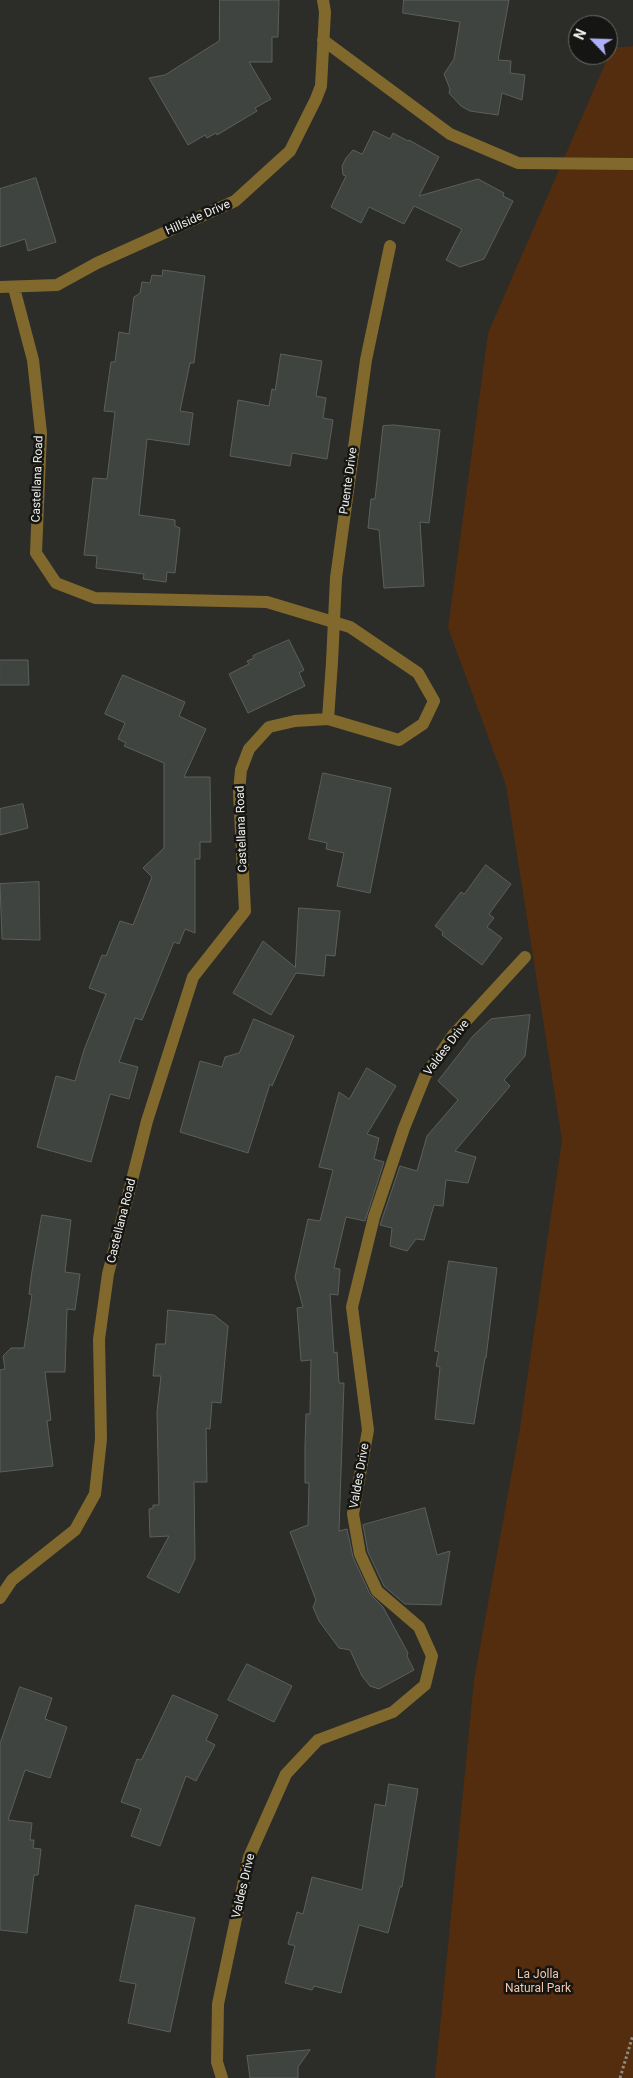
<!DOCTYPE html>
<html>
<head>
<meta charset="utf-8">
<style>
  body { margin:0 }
  #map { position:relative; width:633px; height:2078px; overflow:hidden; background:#2c2d28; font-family:Roboto,sans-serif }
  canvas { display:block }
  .north { position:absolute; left:568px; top:15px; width:50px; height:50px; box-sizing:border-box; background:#151513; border:1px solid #6c6c69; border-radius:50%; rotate:294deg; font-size:14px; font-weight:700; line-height:20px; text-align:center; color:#eeefeb }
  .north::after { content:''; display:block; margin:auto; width:18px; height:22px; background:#aeaefa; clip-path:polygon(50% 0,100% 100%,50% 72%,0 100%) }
</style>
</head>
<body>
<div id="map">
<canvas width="633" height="2078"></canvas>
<div class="north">N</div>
</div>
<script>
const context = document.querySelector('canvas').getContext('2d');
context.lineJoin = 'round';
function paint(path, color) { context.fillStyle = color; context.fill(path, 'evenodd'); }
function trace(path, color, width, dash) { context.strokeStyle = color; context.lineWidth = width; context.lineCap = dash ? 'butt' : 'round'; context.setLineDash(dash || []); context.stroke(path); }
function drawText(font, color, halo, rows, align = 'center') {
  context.font = font + ' Roboto,sans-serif'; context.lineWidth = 5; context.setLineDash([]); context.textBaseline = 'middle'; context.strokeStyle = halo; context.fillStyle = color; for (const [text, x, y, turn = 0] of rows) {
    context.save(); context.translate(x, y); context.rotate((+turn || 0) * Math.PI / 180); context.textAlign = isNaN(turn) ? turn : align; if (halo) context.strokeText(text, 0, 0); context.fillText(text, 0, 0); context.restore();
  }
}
paint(new Path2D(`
  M633,46V2078H435L474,1680L520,1428L562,1140L506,785L448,628L488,333L612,48Z`), '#542c0e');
const building = new Path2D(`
  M220,0H279L278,37H272V62H249L271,99L255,108L257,111L217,135L216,133L207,138L205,135L188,145L149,78L165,75L219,41Z
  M404,0H509L498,60L511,61L510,73L525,75L522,100L502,93L498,115L470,111L461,106L449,93L450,89L444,74L454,59L460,22L403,13Z
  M374,131L390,139L393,133L408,141L409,140L439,157L419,196L478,179L504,193L503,196L513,201L484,259L460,267L446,260L462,229L414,206L404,224L369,207L361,223L331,207L346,176L343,175L342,166L346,158L353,150L362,154Z
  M36,178L56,242L28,251L25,239L0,247V189Z
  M163,270L205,276L194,363H190L180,411L193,413L189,445L147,439L139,515L175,520V526L180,528L175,573L167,572L166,582L143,579L144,574L96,568L97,556L84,555L93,478L107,479L115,412L104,411L111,362H115L119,332L129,334L134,297L140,293L142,282L150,283L152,275L162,276Z
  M281,354L322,361L316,396L326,398L323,418L333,420L327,459L292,453L290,466L230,456L238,400L269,406L272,389L275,390Z
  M394,425L440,430L429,523L420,522L424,586L384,588L379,530L368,528L371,499H375L383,426Z
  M289,640L304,670L299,673L305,686L248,713L229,674L249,664L247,661L254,658L253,656Z
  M0,660H28L29,685H0Z
  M123,675L185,702L179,716L206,729L184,777H210L211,842H200V859H195V933L185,929L179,944L174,942L142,1020L135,1018L119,1062L138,1067L129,1099L110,1094L91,1162L37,1147L56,1076L75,1081L84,1050L106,994L89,988L102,955L106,956L120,921L133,925L152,877L143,868L164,848V763L124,746L126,743L118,739L125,723L105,714Z
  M323,773L391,788L370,893L337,886L344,853L326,849L327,843L309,839Z
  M23,804L28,828L0,835V809Z
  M486,865L511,884L489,914L494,918L487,927L502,938L482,965L442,935L443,932L435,926L461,892L464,894Z
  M39,882L40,940L2,939L0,884Z
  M299,908L340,911L335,956L326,955L324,976L296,973L271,1015L233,993L263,941L295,967Z
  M530,1015L525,1056L504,1080L510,1086L455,1151L476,1157L468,1183L446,1180L443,1206L434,1205L424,1240L416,1239L407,1251L390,1246L392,1228L380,1225L400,1166L417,1171L427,1136L458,1100L438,1081L473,1036L491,1019Z
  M254,1019L294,1036L272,1086L270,1084L248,1153L180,1132L200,1061L222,1067L225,1057L239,1053Z
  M367,1068L396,1086L367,1134L379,1138L374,1159L384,1162L365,1221L346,1217L334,1268L340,1269L338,1295L330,1294L334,1353L337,1352L339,1383H344L339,1531L347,1529L353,1557L370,1594L383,1607L408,1653L407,1656L414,1670L379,1689L370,1686L362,1676L350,1650L339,1648L319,1621L313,1607L316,1600L290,1532L308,1525L309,1483H305V1446L306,1414H310L311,1360L301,1361L297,1308L303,1307L295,1277L308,1219L320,1221L333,1170L319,1167L339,1092L349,1099Z
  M42,1215L71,1220L65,1272L80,1274L75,1310L67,1309L65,1372H45L51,1420L47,1421L53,1466L0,1472V1370L5,1369L3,1356L11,1348H24L32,1295L29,1294L32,1271Z
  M449,1261L497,1268L486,1358H485L474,1424L435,1419L440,1367L436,1366L439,1352L435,1351Z
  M168,1310L214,1315L228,1326L221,1403L212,1402L210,1429L206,1428L207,1482H194L195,1559L179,1593L147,1577L169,1536L150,1537L149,1509L153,1508V1505H159L157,1412L161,1376H153L156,1344H165Z
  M425,1508L437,1555L450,1551L441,1605L405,1604L384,1586L368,1552L363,1525Z
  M247,1664L292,1686L274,1722L228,1700Z
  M20,1687L52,1698L45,1719L67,1727L50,1778L25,1770L8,1820L32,1823L30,1840H34L33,1848L41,1849L38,1875H34L27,1933L0,1930V1744Z
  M173,1695L218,1715L206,1740L215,1745L196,1781L186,1776L160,1846L131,1836L141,1809L121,1802L137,1759L141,1760Z
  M389,1784L418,1789L402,1887H400L388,1933L359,1925L341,1993L314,1986L312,1990L285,1983L295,1946L288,1944L297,1912L303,1914L312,1877L362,1890L375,1804L385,1806Z
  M136,1905L195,1918L170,2032L128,2023L136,1984L120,1981Z
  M310,2050L298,2067V2078H250L247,2056Z`);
paint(building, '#3f4440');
trace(building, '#5b605c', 1);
trace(new Path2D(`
  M620,2078L633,2035`), '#8b8c88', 3, [2.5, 2.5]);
trace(new Path2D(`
  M323,40L450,134L518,163L633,164
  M0,287L57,285L97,263L235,201L290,151L316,99L321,86L325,12L323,0
  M336,578L366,360L390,246
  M328,719L332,662
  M0,1598L12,1580L75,1530L95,1494L101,1439L99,1339L108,1274L147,1121L193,977L245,911L239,792L241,770L249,749L269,727L295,721L328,719L399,740L423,724L434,701L418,673L350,627L267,602L95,598L56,583L36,553L41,433L33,360L14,288
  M222,2078L217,2062L218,2004L249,1857L286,1774L318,1740L393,1712L425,1685L432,1656L419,1627L377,1591L360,1554L353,1514L368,1430L352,1307L374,1217L404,1128L425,1076L454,1034L525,957`), '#81692e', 12);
trace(new Path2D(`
  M332,662L336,578`), '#81692e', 12);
drawText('12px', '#eeefeb', '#151513', [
  ["Hillside Drive",198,218,-24],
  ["Castellana Road",38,479,-88],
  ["Puente Drive",349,481,-82],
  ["Castellana Road",242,829,-92],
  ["Valdes Drive",447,1048,-53],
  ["Castellana Road",122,1221,-76],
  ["Valdes Drive",360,1476,-80],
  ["Valdes Drive",244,1886,-77]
]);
drawText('12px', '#f1c6aa', '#151513', [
  ["La Jolla",538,1975],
  ["Natural Park",538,1989]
]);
</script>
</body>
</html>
